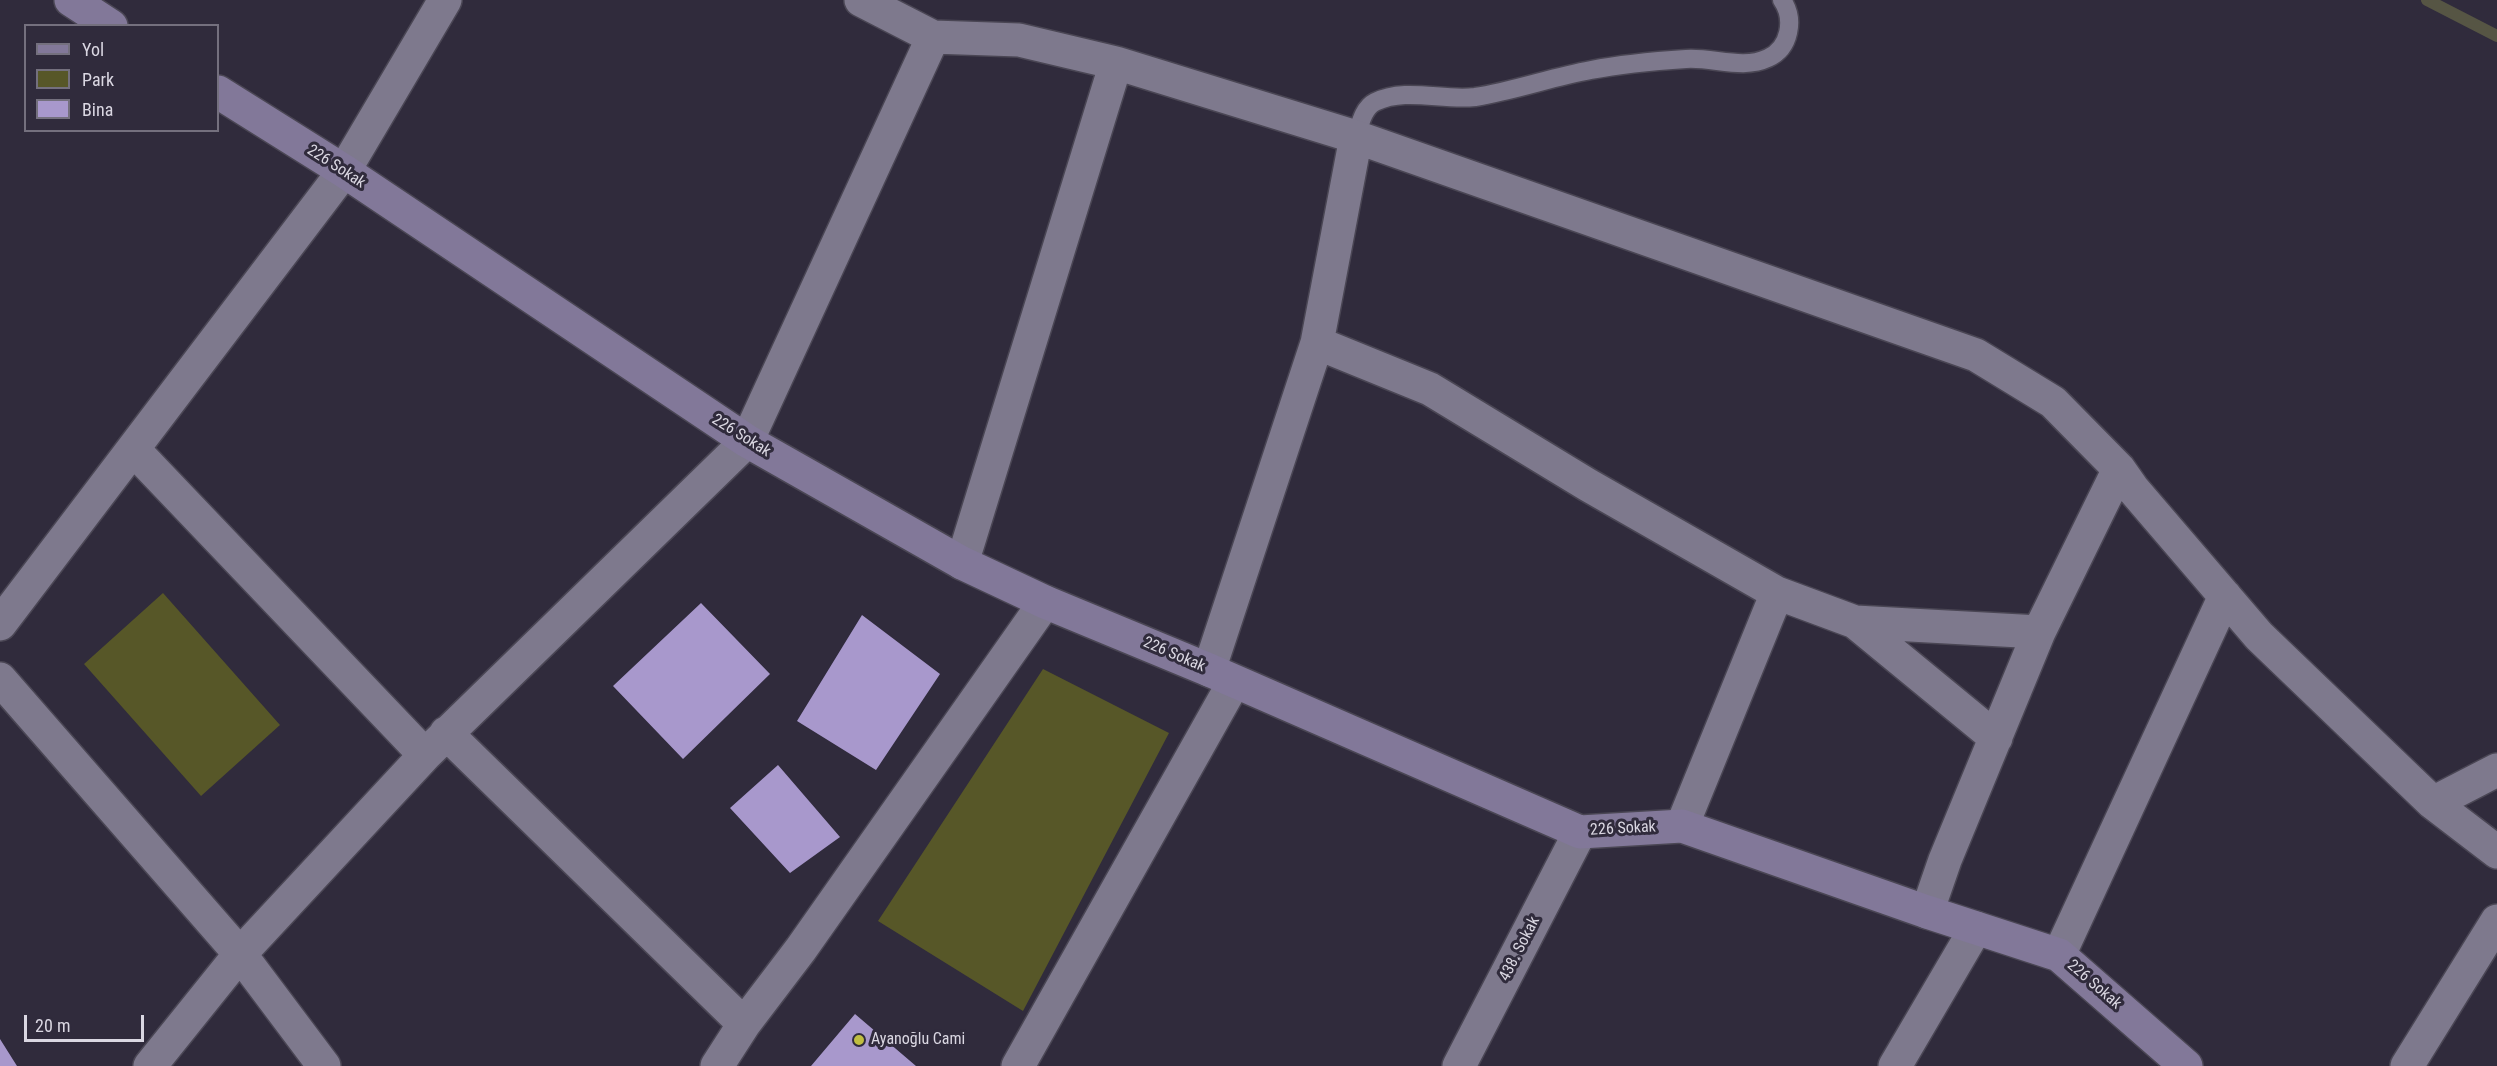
<!DOCTYPE html>
<html>
<head>
<meta charset="utf-8">
<style>
  body { margin:0 }
  #map { position:relative; width:2497px; height:1066px; overflow:hidden; background:#302b3c; font-family:"Roboto Condensed",sans-serif }
  canvas { display:block }
  .legend { position:absolute; left:24px; top:24px; width:195px; height:108px; box-sizing:border-box; background:#302b3c; border:2px solid #74707e; margin:0; padding:8px 10px; list-style:none; font-size:18px; color:#dad7e2 }
  .legend li { display:flex; align-items:center; gap:12px; height:30px }
  .legend b { width:30px; border:2px solid #74707e }
  .scale { position:absolute; left:24px; top:1015px; width:120px; height:27px; box-sizing:border-box; border:3px solid #dad7e2; border-top:0; padding-left:8px; font-size:18px; line-height:21px; white-space:nowrap; color:#dad7e2; -webkit-text-stroke:4px #302b3c; paint-order:stroke }
</style>
</head>
<body>
<div id="map">
<canvas width="2497" height="1066"></canvas>
<ul class="legend">
<li><b style="height:8px;background:#827899"></b>Yol</li>
<li><b style="height:16px;background:#575728"></b>Park</li>
<li><b style="height:16px;background:#a898cc"></b>Bina</li>
</ul>
<div class="scale">20 m</div>
</div>
<script>
const context = document.querySelector('canvas').getContext('2d');
context.lineJoin = 'round';
function paint(path, color) { context.fillStyle = color; context.fill(path, 'evenodd'); }
function trace(path, color, width, dash) { context.strokeStyle = color; context.lineWidth = width; context.lineCap = dash ? 'butt' : 'round'; context.setLineDash(dash || []); context.stroke(path); }
function drawText(font, color, halo, rows, align = 'center') {
  context.font = font + ' "Roboto Condensed",sans-serif'; context.lineWidth = 6; context.setLineDash([]); context.textBaseline = 'middle'; context.strokeStyle = halo; context.fillStyle = color; for (const [text, x, y, turn = 0] of rows) {
    context.save(); context.translate(x, y); context.rotate((+turn || 0) * Math.PI / 180); context.textAlign = isNaN(turn) ? turn : align; if (halo) context.strokeText(text, 0, 0); context.fillText(text, 0, 0); context.restore();
  }
}
paint(new Path2D(`
  M163,593L280,725L201,796L84,664Z
  M1043,669L1169,733L1023,1011L878,921Z`), '#575728');
trace(new Path2D(`
  M2427,0L2497,36`), '#565544', 12);
paint(new Path2D(`
  M701,603L770,674L683,759L613,686Z
  M862,615L940,674L876,770L797,721Z
  M778,765L840,837L790,873L730,808Z
  M855,1014L916,1066H811Z
  M0,1039L17,1066H0Z`), '#a898cc');
const lane = new Path2D(`
  M1356,137C1360,125 1363,108 1375,102C1406,87 1442,101 1475,97C1514,91 1552,77 1591,70C1622,64 1655,61 1686,59C1713,57 1743,70 1768,58C1790,48 1795,19 1782,0`);
const street = new Path2D(`
  M861,0L933,37L1019,40L1116,63L1356,137L1976,355L2053,402L2119,469L2133,489L2259,636L2433,803L2497,852
  M1317,343L1430,389L1588,485L1777,593L1855,622L2039,632
  M133,449L425,755
  M962,563L1116,63
  M1855,622L1996,738
  M0,624L344,171L445,0
  M1209,670L1317,343L1356,137
  M0,679L240,954L324,1066
  M446,733L744,1024
  M2433,803L2497,770
  M1682,826L1777,593
  M1927,912L1945,860L2039,632L2119,469
  M2059,955L2225,596
  M150,1066L240,954L425,755L747,441L933,37
  M717,1066L744,1024L801,949L1045,602
  M1018,1066L1234,682
  M1459,1066L1580,832
  M1895,1066L1976,928
  M2407,1066L2497,921`);
const secondary = new Path2D(`
  M71,0L111,26
  M218,92L344,171L747,441L962,563L1045,602L1209,670L1580,832L1682,826L1927,912L2059,955L2186,1066`);
trace(lane, '#4a4654', 21);
trace(street, '#4a4654', 36);
trace(secondary, '#4a4654', 36);
trace(lane, '#7e798d', 18);
trace(street, '#7e798d', 33);
trace(secondary, '#827899', 33);
for (const [x, y, r, color] of [
  [859,1040,6,"#c0be41"]
]) { const dot = new Path2D(); dot.arc(x, y, r, 0, 2 * Math.PI); context.fillStyle = color; context.fill(dot); trace(dot, '#302b3c', 2); }
drawText('16px', '#dad7e2', '#302b3c', [
  ["226 Sokak",336,167,33],
  ["226 Sokak",741,436,32],
  ["226 Sokak",1174,655,23],
  ["226 Sokak",1623,829,-3],
  ["438. Sokak",1520,949,-63],
  ["226 Sokak",2094,985,41]
]);
drawText('16px', '#dad7e2', '#302b3c', [
  ["Ayanoğlu Cami",871,1040]
], 'left');
</script>
</body>
</html>
